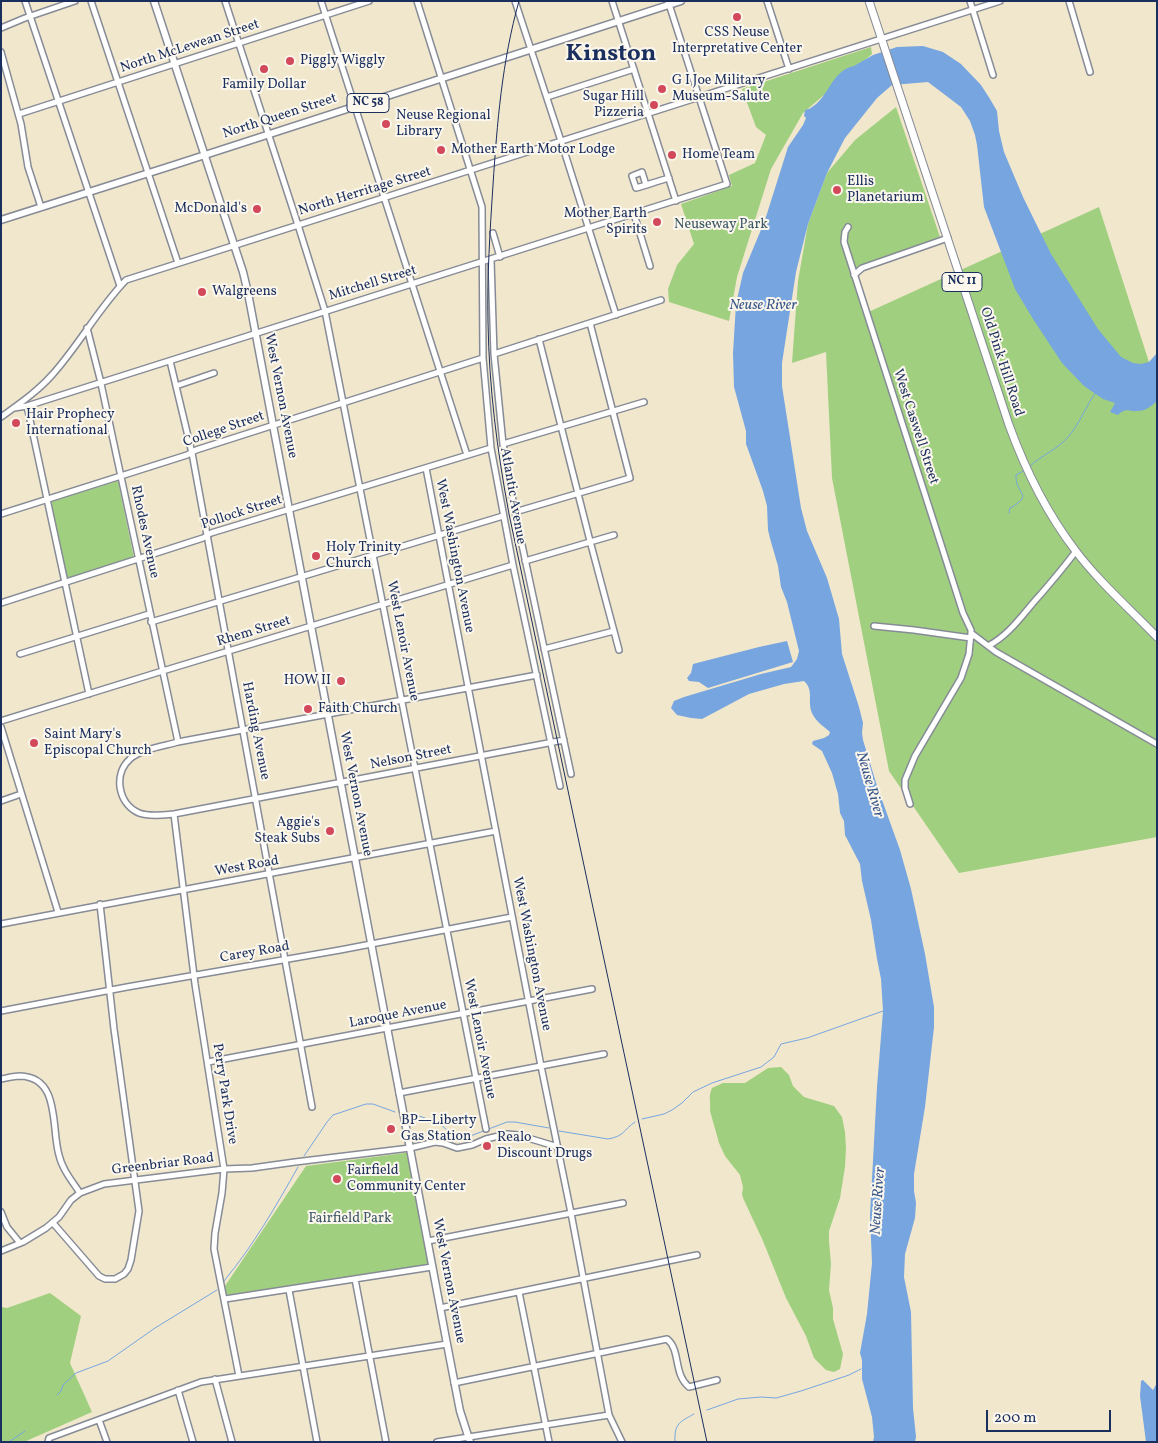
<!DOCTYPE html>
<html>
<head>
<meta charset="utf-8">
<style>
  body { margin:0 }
  #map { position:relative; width:1158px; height:1443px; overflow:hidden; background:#f1e7cd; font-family:Vollkorn,serif }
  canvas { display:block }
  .frame { position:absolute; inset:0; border:2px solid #1b2f5e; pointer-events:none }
  .scale { position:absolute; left:986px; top:1410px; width:125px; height:22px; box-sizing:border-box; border:2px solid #1b2f5e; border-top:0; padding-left:6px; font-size:15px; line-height:18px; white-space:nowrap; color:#1b2f5e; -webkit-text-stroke:4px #fbf7ec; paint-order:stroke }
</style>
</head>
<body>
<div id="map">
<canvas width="1158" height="1443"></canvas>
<div class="frame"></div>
<div class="scale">200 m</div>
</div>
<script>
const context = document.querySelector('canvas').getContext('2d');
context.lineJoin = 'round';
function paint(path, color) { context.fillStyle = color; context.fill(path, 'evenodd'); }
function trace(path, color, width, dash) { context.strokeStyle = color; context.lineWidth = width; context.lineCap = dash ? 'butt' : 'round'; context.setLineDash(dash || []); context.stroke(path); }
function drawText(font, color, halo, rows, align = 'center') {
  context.font = font + ' Vollkorn,serif'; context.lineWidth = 4; context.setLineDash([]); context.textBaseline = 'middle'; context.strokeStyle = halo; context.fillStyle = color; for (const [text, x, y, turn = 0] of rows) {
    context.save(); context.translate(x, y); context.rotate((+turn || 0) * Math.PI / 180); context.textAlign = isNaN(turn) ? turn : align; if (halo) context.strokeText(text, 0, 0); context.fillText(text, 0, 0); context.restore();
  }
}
paint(new Path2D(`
  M871,47L872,54L803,113L771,169L737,277L729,321L669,302L668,289L677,265L694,244L681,204L732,186L729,175L755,163L766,135L756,127L742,89Z
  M896,107L940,237L850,270L864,314L1099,207L1157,387V837L959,873L889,771L832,478L826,352L792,363L798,281L808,224L827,173L855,140Z
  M118,481L134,558L67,579L50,502Z
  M781,1067L789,1075L793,1086L804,1097L834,1106L842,1117L845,1132L846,1148L845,1167L840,1198L829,1231V1241L831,1264L829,1290L833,1308V1319L843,1354L840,1369L834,1372L826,1370L814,1358L806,1336L786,1298L763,1241L743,1198L742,1194L743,1187L740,1175L725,1156L719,1143L710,1111C711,1101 708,1097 712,1088L723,1083H745L768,1068Z
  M412,1152L432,1266L226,1295L225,1286L306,1166Z
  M50,1293L81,1316L70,1363L92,1412L24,1442H1V1307L7,1308Z`), '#a0d07f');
paint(new Path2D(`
  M923,46L943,52L961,64L981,85L990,99L997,111L999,131L1004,152L1023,197L1051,254L1098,329L1121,357L1133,363L1141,364L1149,362L1157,353V401C1152,406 1145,411 1138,411C1128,412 1127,407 1118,415L1110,412L1115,403L1103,399L1084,386L1062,363L1033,319L1015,289L984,207L977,145L975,135L970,121L961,107L928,82L892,85L877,98L845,138L827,173L808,224L796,272L782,363V386L801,508L807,531L827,578L839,619L842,654L859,707L863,723L862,733L863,740L877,786L900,850L911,889L925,954L934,1007V1027L925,1107L914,1174V1191L916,1203L915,1218L905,1254L904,1277L911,1312L913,1408L916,1437L915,1442H873L874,1437L872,1417L862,1379V1360L860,1353L867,1314L872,1263L870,1215L877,1087L883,1011L881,979L877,959L871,920L862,881L860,864L845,835L844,821L840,813L838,794L832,773L822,751L812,744L813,741L824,738L829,735L830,732C824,727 816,721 813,715C806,702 815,691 804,681L784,684L749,694L702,719L691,718L677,715L671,708L674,701L684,697L761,674L791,667L797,659L799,651L787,602L781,587L778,566L771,542L768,530L767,506L763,491L746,444V431L734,387L733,353L736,304L743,273L765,220L788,147L803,125L806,118L804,116L805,110C807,109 810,109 812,107C829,97 832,70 854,66L873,55L897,47Z
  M787,641L793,662L708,688L699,682L689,681L687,678L691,673L693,664L759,647Z
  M1143,1380L1153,1390L1157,1383V1442H1146L1140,1396L1141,1381Z`), '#77a5e0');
trace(new Path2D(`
  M1030,466C1042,455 1058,449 1068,437C1079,425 1086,406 1096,392
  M1009,513L1010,508C1035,494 1015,495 1016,475L1025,470
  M410,1113L431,1120L440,1124L454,1136L465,1138L507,1122H515L549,1128
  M642,1119L664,1114L672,1110L682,1103L693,1092L712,1083L761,1067L774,1057L781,1044L807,1038L883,1011
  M559,1131L608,1139C625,1136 623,1130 635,1122
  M304,1156L327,1122L333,1115L366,1104H373L395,1112
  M224,1281C253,1246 276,1206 298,1167
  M57,1395L61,1391L63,1385L76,1373L108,1361L155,1328L217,1290
  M707,1410L738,1399L761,1397L776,1398L801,1391L849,1375L861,1369
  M9,1442L25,1431
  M675,1442C674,1423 680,1422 694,1414`), '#77a5e0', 1);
const minor = new Path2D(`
  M25,1L120,286
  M91,1L178,263
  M225,1L298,225L325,311L486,1129
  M321,1L467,455
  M417,1L482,207L483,358L491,448L513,565L560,786
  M515,1L561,141L616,315
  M612,1L676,201
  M767,1L789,69
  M970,1L993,75
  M1069,1L1090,72
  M1,28L25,18L75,1
  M1,52L21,124L28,167L41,207
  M547,97L634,69
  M19,114L369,1
  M646,185L642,172L632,176L636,188C647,185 658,181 669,178
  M634,214L650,266
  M848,227L845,232L844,242L963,613L971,630V633L996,652L1157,744
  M493,233L500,257
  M491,260L494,354L503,444L515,512L571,774
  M854,275L862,268L948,238
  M87,328L100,379L178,742
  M539,339L590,541L619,650
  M494,354L661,300
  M170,361L192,453L312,1107
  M176,386L214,373
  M27,406L89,694
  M14,408L27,406L727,184L668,1
  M1,417C19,404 38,391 52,375C79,345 98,309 126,280L1000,1
  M503,444L644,402
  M426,468L541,1066L571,1213L609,1415L622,1442
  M515,512L630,478L590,323
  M1,514L187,455L196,450L483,358
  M525,561L614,535
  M1,603L203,538L211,533L491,448
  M151,622L503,516
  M874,626L914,630L971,638
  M988,646C1011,634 1024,612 1041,594C1053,580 1065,566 1076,551
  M544,649L614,631
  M20,654L149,614
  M537,675L178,742C164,746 141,749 130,759C113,774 118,804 139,813C149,817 164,815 174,814L564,740
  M1,721L156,673L513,565
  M1,727L58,912
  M1,801L21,794
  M910,804L905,788V780L915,756L961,678L969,654L971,633
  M174,814L195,984L224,1169L222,1193L215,1233L214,1249L239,1376
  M1,924L496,831
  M1,1011L127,987L340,950L512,917
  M208,1062L592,989
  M1,1079C7,1078 14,1076 20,1076C61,1077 51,1129 59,1155C62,1169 72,1181 80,1193
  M399,1093L604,1054
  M1,1212L7,1227L20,1243
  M53,1223L99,1276L105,1279H115L124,1274L128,1269L131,1260L139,1211L114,1029L100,904
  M428,1241L623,1203
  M1,1251L23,1242L46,1228L59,1217L71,1200L80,1193L104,1184L224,1169L252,1168L295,1162L410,1148L435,1142L443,1143L457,1148L472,1145L486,1139L507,1134L518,1135L558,1147
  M355,1279L386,1442
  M289,1290L317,1442
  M519,1292L549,1442
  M225,1299L432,1267
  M440,1308L697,1255
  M215,1379L232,1442
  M454,1383L667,1339C681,1350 673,1374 689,1387L717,1380
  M178,1390L193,1442
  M99,1420L107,1442
  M48,1442L49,1438L201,1382L447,1344
  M437,1442L609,1415`);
const major = new Path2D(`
  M154,1L243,272L248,293L447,1344L460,1411L470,1442
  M1,220L174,165L681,1`);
const highway = new Path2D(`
  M869,1L1009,425C1025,469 1046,512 1075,550C1099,582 1129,608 1157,637`);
trace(minor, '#868b96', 8);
trace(major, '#868b96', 9);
trace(highway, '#868b96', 9);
trace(minor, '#fff', 5);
trace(major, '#fff', 6);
trace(highway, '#fff', 7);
trace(new Path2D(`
  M519,1C502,61 497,124 493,185C490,231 487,276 488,322C489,387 497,450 509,514L707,1442`), '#1b2f5e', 1);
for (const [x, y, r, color] of [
  [737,17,5,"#d1495b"],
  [290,61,5,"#d1495b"],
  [264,69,5,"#d1495b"],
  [662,89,5,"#d1495b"],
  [654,105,5,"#d1495b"],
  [386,124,5,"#d1495b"],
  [441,150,5,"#d1495b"],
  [672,155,5,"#d1495b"],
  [837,190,5,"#d1495b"],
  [257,209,5,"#d1495b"],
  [657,222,5,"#d1495b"],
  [202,292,5,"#d1495b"],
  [16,423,5,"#d1495b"],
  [316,556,5,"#d1495b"],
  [341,681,5,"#d1495b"],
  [308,709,5,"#d1495b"],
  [34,743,5,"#d1495b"],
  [330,831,5,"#d1495b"],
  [391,1129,5,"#d1495b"],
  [487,1146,5,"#d1495b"],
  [337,1179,5,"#d1495b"]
]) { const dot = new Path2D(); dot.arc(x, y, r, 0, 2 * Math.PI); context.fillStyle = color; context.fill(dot); trace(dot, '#fbf7ec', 2); }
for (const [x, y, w] of [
  [368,103,42],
  [962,282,40]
]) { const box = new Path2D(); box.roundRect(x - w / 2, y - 9.5, w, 19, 4); context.fillStyle = '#fbf7ec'; context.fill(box); trace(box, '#1b2f5e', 1); }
drawText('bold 12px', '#1b2f5e', null, [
  ["NC 58",368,103],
  ["NC 11",962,282]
]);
drawText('14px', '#1b2f5e', '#fbf7ec', [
  ["CSS Neuse",737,33,"center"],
  ["Interpretative Center",737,49,"center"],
  ["Piggly Wiggly",300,61],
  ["G I Joe Military",672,81],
  ["Museum-Salute",672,97],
  ["Family Dollar",264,85,"center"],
  ["Sugar Hill",644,97,"right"],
  ["Pizzeria",644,113,"right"],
  ["Neuse Regional",396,116],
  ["Library",396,132],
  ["Mother Earth Motor Lodge",451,150],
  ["Home Team",682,155],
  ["Ellis",847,182],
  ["Planetarium",847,198],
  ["McDonald's",247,209,"right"],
  ["Mother Earth",647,214,"right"],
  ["Spirits",647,230,"right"],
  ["Walgreens",212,292],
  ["Hair Prophecy",26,415],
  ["International",26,431],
  ["Holy Trinity",326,548],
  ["Church",326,564],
  ["HOW II",331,681,"right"],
  ["Faith Church",318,709],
  ["Saint Mary's",44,735],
  ["Episcopal Church",44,751],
  ["Aggie's",320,823,"right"],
  ["Steak Subs",320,839,"right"],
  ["BP—Liberty",401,1121],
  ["Gas Station",401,1137],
  ["Realo",497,1138],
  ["Discount Drugs",497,1154],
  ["Fairfield",347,1171],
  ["Community Center",347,1187]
], 'left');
drawText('14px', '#1b2f5e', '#fbf7ec', [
  ["North McLewean Street",190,47,-18],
  ["North Queen Street",280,117,-18],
  ["North Herritage Street",365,192,-17],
  ["Mitchell Street",373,284,-17],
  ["Old Pink Hill Road",1001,362,72],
  ["West Vernon Avenue",280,396,79],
  ["West Caswell Street",915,427,72],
  ["College Street",224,430,-19],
  ["Atlantic Avenue",512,496,80],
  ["Pollock Street",242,513,-18],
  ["Rhodes Avenue",144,532,78],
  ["West Washington Avenue",454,556,79],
  ["Rhem Street",254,632,-17],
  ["West Lenoir Avenue",402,641,79],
  ["Harding Avenue",255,731,79],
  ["Nelson Street",411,758,-11],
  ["West Vernon Avenue",355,794,79],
  ["West Road",247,867,-10],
  ["Carey Road",255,953,-10],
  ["West Washington Avenue",531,954,79],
  ["Laroque Avenue",398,1015,-11],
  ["West Lenoir Avenue",479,1039,79],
  ["Perry Park Drive",224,1094,81],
  ["Greenbriar Road",163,1165,-7],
  ["West Vernon Avenue",448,1281,79]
]);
drawText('14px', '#3c5766', '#fbf7ec', [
  ["Neuseway Park",721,225],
  ["Fairfield Park",350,1219]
]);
drawText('italic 15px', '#3b588c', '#fbf7ec', [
  ["Neuse River",763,306],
  ["Neuse River",869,785,74],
  ["Neuse River",879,1201,-86]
]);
drawText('bold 24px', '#1b2f5e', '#fbf7ec', [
  ["Kinston",611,56]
]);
</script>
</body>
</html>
